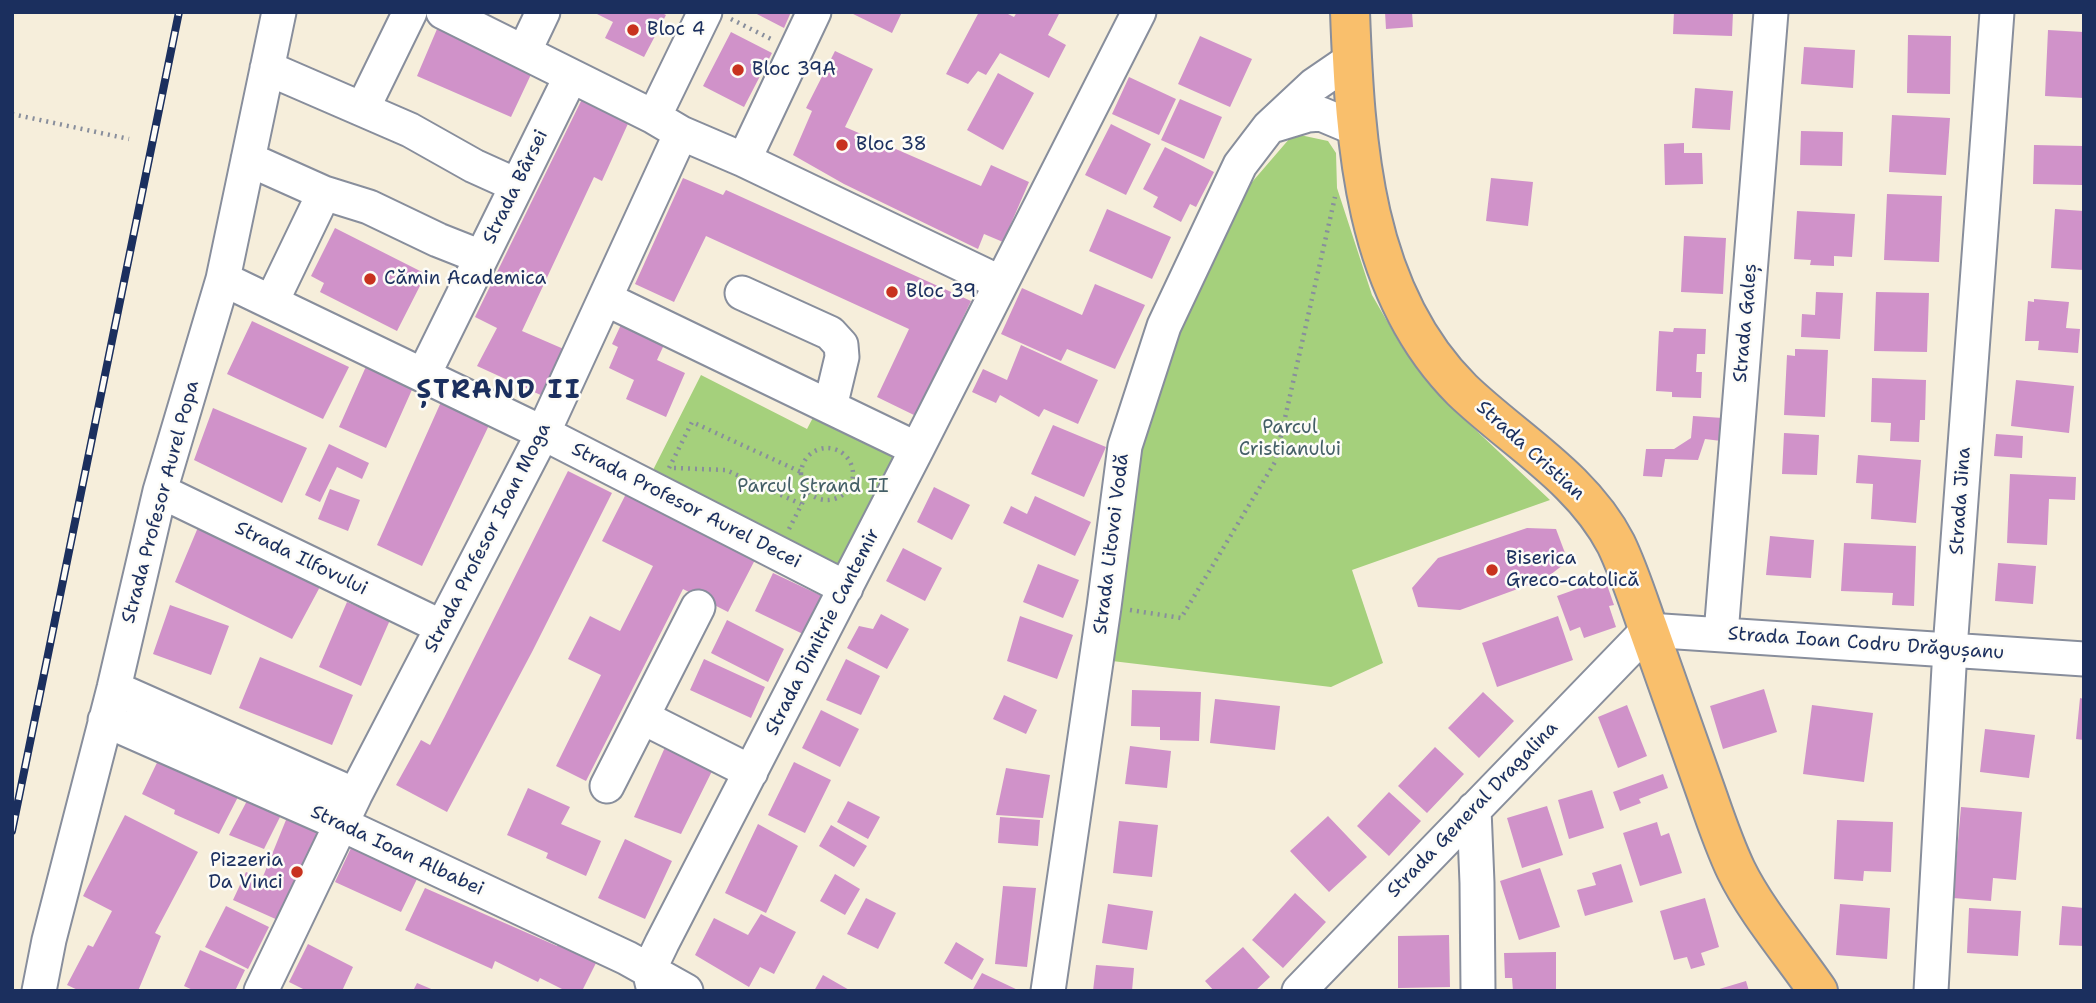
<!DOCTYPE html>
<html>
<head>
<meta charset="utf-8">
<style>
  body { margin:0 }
  #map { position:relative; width:2096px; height:1003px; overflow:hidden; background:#f6eedb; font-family:"Shantell Sans",sans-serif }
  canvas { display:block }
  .frame { position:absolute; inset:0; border:14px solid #1b2f5e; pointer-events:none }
</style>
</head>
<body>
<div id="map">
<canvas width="2096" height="1003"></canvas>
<div class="frame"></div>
</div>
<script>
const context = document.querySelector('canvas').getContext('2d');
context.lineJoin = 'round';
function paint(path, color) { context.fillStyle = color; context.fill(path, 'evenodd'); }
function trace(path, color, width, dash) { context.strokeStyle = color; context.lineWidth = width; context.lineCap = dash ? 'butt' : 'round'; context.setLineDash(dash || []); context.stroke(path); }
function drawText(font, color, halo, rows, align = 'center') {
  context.font = font + ' "Shantell Sans",sans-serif'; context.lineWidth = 5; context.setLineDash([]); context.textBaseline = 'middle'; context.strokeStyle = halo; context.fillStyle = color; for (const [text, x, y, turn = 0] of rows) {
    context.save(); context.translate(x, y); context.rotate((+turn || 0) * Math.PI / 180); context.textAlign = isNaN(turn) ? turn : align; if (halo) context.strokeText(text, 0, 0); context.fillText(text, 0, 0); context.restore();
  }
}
paint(new Path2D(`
  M1300,135L1328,141L1336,153L1337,188L1372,295L1402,347L1447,403L1550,500L1352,570L1383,663L1331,687L1112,661L1139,459L1150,403L1169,340L1234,203L1290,138Z
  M701,375L807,429L818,408L898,449L838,566L652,472Z`), '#a5d07c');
paint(new Path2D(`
  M593,12H660L666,15L644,57L605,38L613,22Z
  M753,12H791L784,28Z
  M849,12H902L892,33Z
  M979,12H1004L1014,17L1017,12H1060L1048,35L1066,45L1049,78L1000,53L986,75L978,71L968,84L946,74Z
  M1385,12H1412L1413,27L1386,29Z
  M1674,12H1733L1732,36L1673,34Z
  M440,22L535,66L511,117L417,76Z
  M2048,30L2084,32V98L2045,96Z
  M731,32L772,53L744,107L703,86Z
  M1908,35L1951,36L1950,94L1907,93Z
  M1200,36L1252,59L1230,107L1178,84Z
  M1804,47L1855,50L1853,88L1801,84Z
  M835,51L873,69L845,127L981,186L991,165L1029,182L1003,242L984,234L978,249L844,184L793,155L812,111L806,108Z
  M998,73L1034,93L1003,150L967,130Z
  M1129,77L1176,99L1159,135L1112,114Z
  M1695,88L1733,91L1730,130L1692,128Z
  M584,95L631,117L602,181L594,177L522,331L566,350L545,397L477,366L497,328L475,317Z
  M1180,99L1222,117L1204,159L1161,140Z
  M1892,115L1950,118L1946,175L1889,172Z
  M1111,124L1151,144L1126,195L1085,175Z
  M1801,131L1843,132L1842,166L1800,165Z
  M1684,143V153H1702L1703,184L1665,185L1664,144Z
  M2034,145L2083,146L2082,185L2033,184Z
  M1165,147L1214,172L1196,207L1190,204L1181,222L1153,207L1158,197L1143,189Z
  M683,178L723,195L726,190L971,301L916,416L877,397L909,329L706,236L674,302L635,284Z
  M1491,178L1533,182L1528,226L1486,221Z
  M1887,194L1942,196L1939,262L1884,260Z
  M1107,209L1171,237L1152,279L1089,251Z
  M2055,209L2084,211V270L2051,268Z
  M1797,211L1855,214L1852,257L1834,256V266L1810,265L1811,260L1794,259Z
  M335,228L426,274L397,331L320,292L324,283L311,276Z
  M1684,236L1726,238L1723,294L1681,292Z
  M1095,284L1145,305L1115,369L1067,349L1061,361L1001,334L1022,288L1082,315Z
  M1816,292L1843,293L1840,339L1801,337L1802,314L1815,315Z
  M1876,292L1929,293L1927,352L1874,351Z
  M2034,299L2069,302L2066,328L2080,329L2078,353L2038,350L2039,341H2025L2028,301L2034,302Z
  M626,314L669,334L657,360L685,373L666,417L626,399L634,380L609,368L618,347L612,344Z
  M252,321L349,367L323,419L227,374Z
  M1674,328L1706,329L1705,354H1697L1696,372H1702L1701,398L1672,397V392L1656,391L1659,331L1673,332Z
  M1021,345L1098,380L1078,424L1044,409L1039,417L1000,395L996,403L972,392L983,369L1007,380Z
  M1795,349L1828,350L1825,417L1784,415L1787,355L1795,356Z
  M368,362L415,383L386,448L339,427Z
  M1872,378L1926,380L1925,420H1920L1919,442L1890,441L1891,423L1871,422Z
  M2016,380L2074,386L2069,433L2011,426Z
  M441,402L491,421L422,566L377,545Z
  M213,408L307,448L282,503L194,460Z
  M1693,416L1723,418L1721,441L1705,439L1698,460L1665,459L1662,477L1643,476L1646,449H1674L1691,438Z
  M1053,425L1106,447L1084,497L1031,474Z
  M1784,433L1819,435L1817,475L1782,474Z
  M1996,434L2023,436L2022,458L1994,456Z
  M329,444L369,463L362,479L337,467L320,502L305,495Z
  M1858,455L1921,460L1916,523L1871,519L1873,484L1856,483Z
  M568,471L612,493L532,652L447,812L396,785L421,740L430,745L444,718Z
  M2010,474L2076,477L2075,500L2049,499L2047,545L2007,543Z
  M934,487L970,505L952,540L917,522Z
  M629,488L758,554L728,612L683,589L586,781L556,766L601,675L568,659L590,616L620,631L653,566L602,541Z
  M330,489L360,500L348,531L318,519Z
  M1035,496L1091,522L1075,556L1003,523L1011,506L1027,514Z
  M199,525L322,583L292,639L175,582Z
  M1527,528L1556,529L1568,561L1545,579L1460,610L1418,607L1412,588L1438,558Z
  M1770,536L1814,540L1811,578L1766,575Z
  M1844,543L1916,546L1914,606L1892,605L1893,593L1841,591Z
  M903,548L942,568L925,601L886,581Z
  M1998,563L2036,566L2033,604L1995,601Z
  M1038,564L1079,580L1063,618L1023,602Z
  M773,573L824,597L805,635L755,611Z
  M1605,579L1614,605L1609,606L1616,627L1584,638L1580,627L1570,631L1557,596Z
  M347,602L390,620L361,686L319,667Z
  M170,605L229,626L211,675L153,654Z
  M881,614L909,629L887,669L847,648L859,626L873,629Z
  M1020,616L1073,635L1057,679L1007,661Z
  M1558,616L1573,660L1497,687L1482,643Z
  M727,620L784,649L768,682L711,653Z
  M260,657L353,695L332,745L239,708Z
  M704,659L765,687L751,718L690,690Z
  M846,659L880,676L861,715L826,700Z
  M1764,689L1777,732L1723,749L1710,706Z
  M1132,690L1201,692L1199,741L1160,740V727L1131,726Z
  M1483,692L1514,721L1479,758L1448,728Z
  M1004,695L1037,710L1026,734L993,719Z
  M2080,698L2084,699V740L2076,739Z
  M1215,699L1280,706L1275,750L1210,743Z
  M1627,705L1647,756L1618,768L1598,717Z
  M1812,705L1873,713L1864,782L1803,774Z
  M821,710L859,729L840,767L802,748Z
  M1985,729L2035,735L2029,778L1980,772Z
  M666,745L715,765L681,834L634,817Z
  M1130,746L1171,751L1167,788L1125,784Z
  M1435,747L1464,774L1427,813L1398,786Z
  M164,748L239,795L219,834L174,814L175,810L142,794Z
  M794,762L831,780L805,833L768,815Z
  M1006,768L1050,775L1043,818L996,815Z
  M1663,774L1668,788L1639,799L1641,803L1620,811L1613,792Z
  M528,788L570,807L561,824L601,841L586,876L546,858L548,853L507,835Z
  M1592,790L1604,828L1569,839L1558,800Z
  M1389,792L1421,821L1389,856L1357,826Z
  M249,797L283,811L264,849L229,835Z
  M848,801L880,817L868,839L837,822Z
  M1547,806L1563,855L1522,868L1507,818Z
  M1961,807L2022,812L2016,880L1993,878L1991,901L1953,898Z
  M125,815L198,852L155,933L161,936L138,991H80L67,985L88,945L93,947L112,911L83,896Z
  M288,815L323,828L280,921L233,900L246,872L262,879Z
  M1328,816L1367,857L1329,892L1290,851Z
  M1000,817L1040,820L1038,846L998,843Z
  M1837,820L1893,822L1891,872L1864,871L1863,881L1834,879Z
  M1119,821L1158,825L1152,877L1113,873Z
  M1657,822L1661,836L1669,833L1682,873L1640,886L1623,833Z
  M758,824L798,846L766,913L725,893Z
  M831,825L867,846L854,867L819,846Z
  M625,839L672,861L645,919L598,898Z
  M351,848L417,879L401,912L335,882Z
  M1621,864L1633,902L1585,916L1577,890L1596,885L1592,873Z
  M1540,868L1560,927L1519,940L1500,881Z
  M835,874L860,889L845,915L820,901Z
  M1003,886L1036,888L1027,967L995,964Z
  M425,888L557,946L559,941L597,961L582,991H566L540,978L538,982L495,961L492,969L405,930Z
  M1295,893L1326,922L1283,968L1252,940Z
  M866,898L896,913L878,949L847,934Z
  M1705,898L1719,947L1701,953L1705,965L1691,969L1687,957L1674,960L1660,911Z
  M1108,904L1153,911L1147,950L1102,943Z
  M1840,904L1890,908L1887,959L1836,955Z
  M226,906L269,927L248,969L205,947Z
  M2062,906L2084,908V946L2059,945Z
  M1969,908L2021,911L2018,956L1967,953Z
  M761,914L796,932L774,974L760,967L749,987L695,955L714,918L748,935Z
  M1449,935L1450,987L1398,988V936Z
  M956,942L984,959L972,980L944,963Z
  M308,944L353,967L342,991H307L289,982Z
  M1243,947L1270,977L1255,991H1214L1205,981Z
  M200,950L245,970L235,991H195L184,986Z
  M1556,952V991H1513L1512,978H1505L1504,953Z
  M1096,965L1134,968L1132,991H1093Z
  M982,973L1020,991H972Z
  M823,975L851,991H814Z
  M1746,981L1749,991H1716V990Z
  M417,983L436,991H413Z`), '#d092c9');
const minor = new Path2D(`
  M443,12L654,117L681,133L744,160L1001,283
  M524,52L543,12
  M267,68L410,130L474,166L516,185
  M363,108L410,12
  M654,117L705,12
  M1275,125L1308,115L1321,114L1359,130
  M248,159L324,193L369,207L438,240L481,257
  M744,160L814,12
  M223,279L543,433L846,588
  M742,293L830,333L841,345L842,357L830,407
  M606,299L917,449
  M272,301L324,193
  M424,374L571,76
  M160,491L442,627
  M1721,634L1771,12
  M114,688L355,795
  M642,717L751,772
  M105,720L341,824L627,958L686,991
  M607,786L698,607
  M1474,809L1477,883L1478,991
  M39,991L49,940L114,688L160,491L223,279L279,12
  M261,991L355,795L543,433L681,133
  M654,991L649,970L662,943L917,449L1139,12
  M1048,991L1104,607L1125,446L1164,326L1240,165L1269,127L1314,85L1352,59
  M1299,991L1648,630L2084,659
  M1931,991L1950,649L1997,12`);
const major = new Path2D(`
  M1350,12C1355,144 1363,291 1462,390C1514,440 1582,478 1616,544C1629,571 1638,600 1648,628C1667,682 1686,737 1706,792C1715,818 1724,845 1736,870C1756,911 1792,953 1818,991`);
trace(minor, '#888e9c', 37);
trace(major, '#888e9c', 42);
trace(new Path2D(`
  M731,19L773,40
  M12,114L129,139
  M801 474a26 26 0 1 1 52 0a26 26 0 1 1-52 0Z
  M669,468L692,422L801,472
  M674,468L726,470L801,504
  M789,529L808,492
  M1130,610L1181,618L1275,462L1335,197`), '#888e9c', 4.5, [2, 5]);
trace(minor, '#fff', 33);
trace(major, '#f9bf6c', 38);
const rail = new Path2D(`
  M12,831L179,12`);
trace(rail, '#1b2f5e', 8);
trace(rail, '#fdfcf7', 5, [16]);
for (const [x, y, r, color] of [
  [633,30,7,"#c8321e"],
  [738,70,7,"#c8321e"],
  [842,145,7,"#c8321e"],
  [370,279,7,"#c8321e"],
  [892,292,7,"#c8321e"],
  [1492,570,7,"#c8321e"],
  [297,872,7,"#c8321e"]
]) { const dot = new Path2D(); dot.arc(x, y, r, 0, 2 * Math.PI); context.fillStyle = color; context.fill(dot); trace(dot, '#fdfcf7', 2.5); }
drawText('19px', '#1b2f5e', '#fdfcf7', [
  ["Bloc 4",647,30],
  ["Bloc 39A",752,70],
  ["Bloc 38",856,145],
  ["Cămin Academica",384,279],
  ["Bloc 39",906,292],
  ["Biserica",1506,559],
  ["Greco-catolică",1506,581],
  ["Pizzeria",283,861,"right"],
  ["Da Vinci",283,883,"right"]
], 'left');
drawText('19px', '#1b2f5e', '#fdfcf7', [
  ["Strada Bârsei",516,187,-64],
  ["Strada Galeș",1746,323,-85],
  ["Strada Cristian",1530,451,42],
  ["Strada Jina",1961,501,-86],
  ["Strada Profesor Aurel Popa",161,502,-75],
  ["Strada Profesor Aurel Decei",686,506,27],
  ["Strada Profesor Ioan Moga",488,538,-63],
  ["Strada Litovoi Vodă",1112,544,-83],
  ["Strada Ilfovului",301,559,26],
  ["Strada Dimitrie Cantemir",823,632,-63],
  ["Strada Ioan Codru Drăgușanu",1866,644,4],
  ["Strada General Dragalina",1473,810,-46],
  ["Strada Ioan Albabei",397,851,25]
]);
drawText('19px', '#445f67', '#fdfcf7', [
  ["Parcul",1290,428],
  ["Cristianului",1290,450],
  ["Parcul Ștrand II",813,487]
]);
context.letterSpacing = '2px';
drawText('bold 26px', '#1b2f5e', '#fdfcf7', [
  ["ȘTRAND II",499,391]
]);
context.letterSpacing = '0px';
</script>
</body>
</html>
